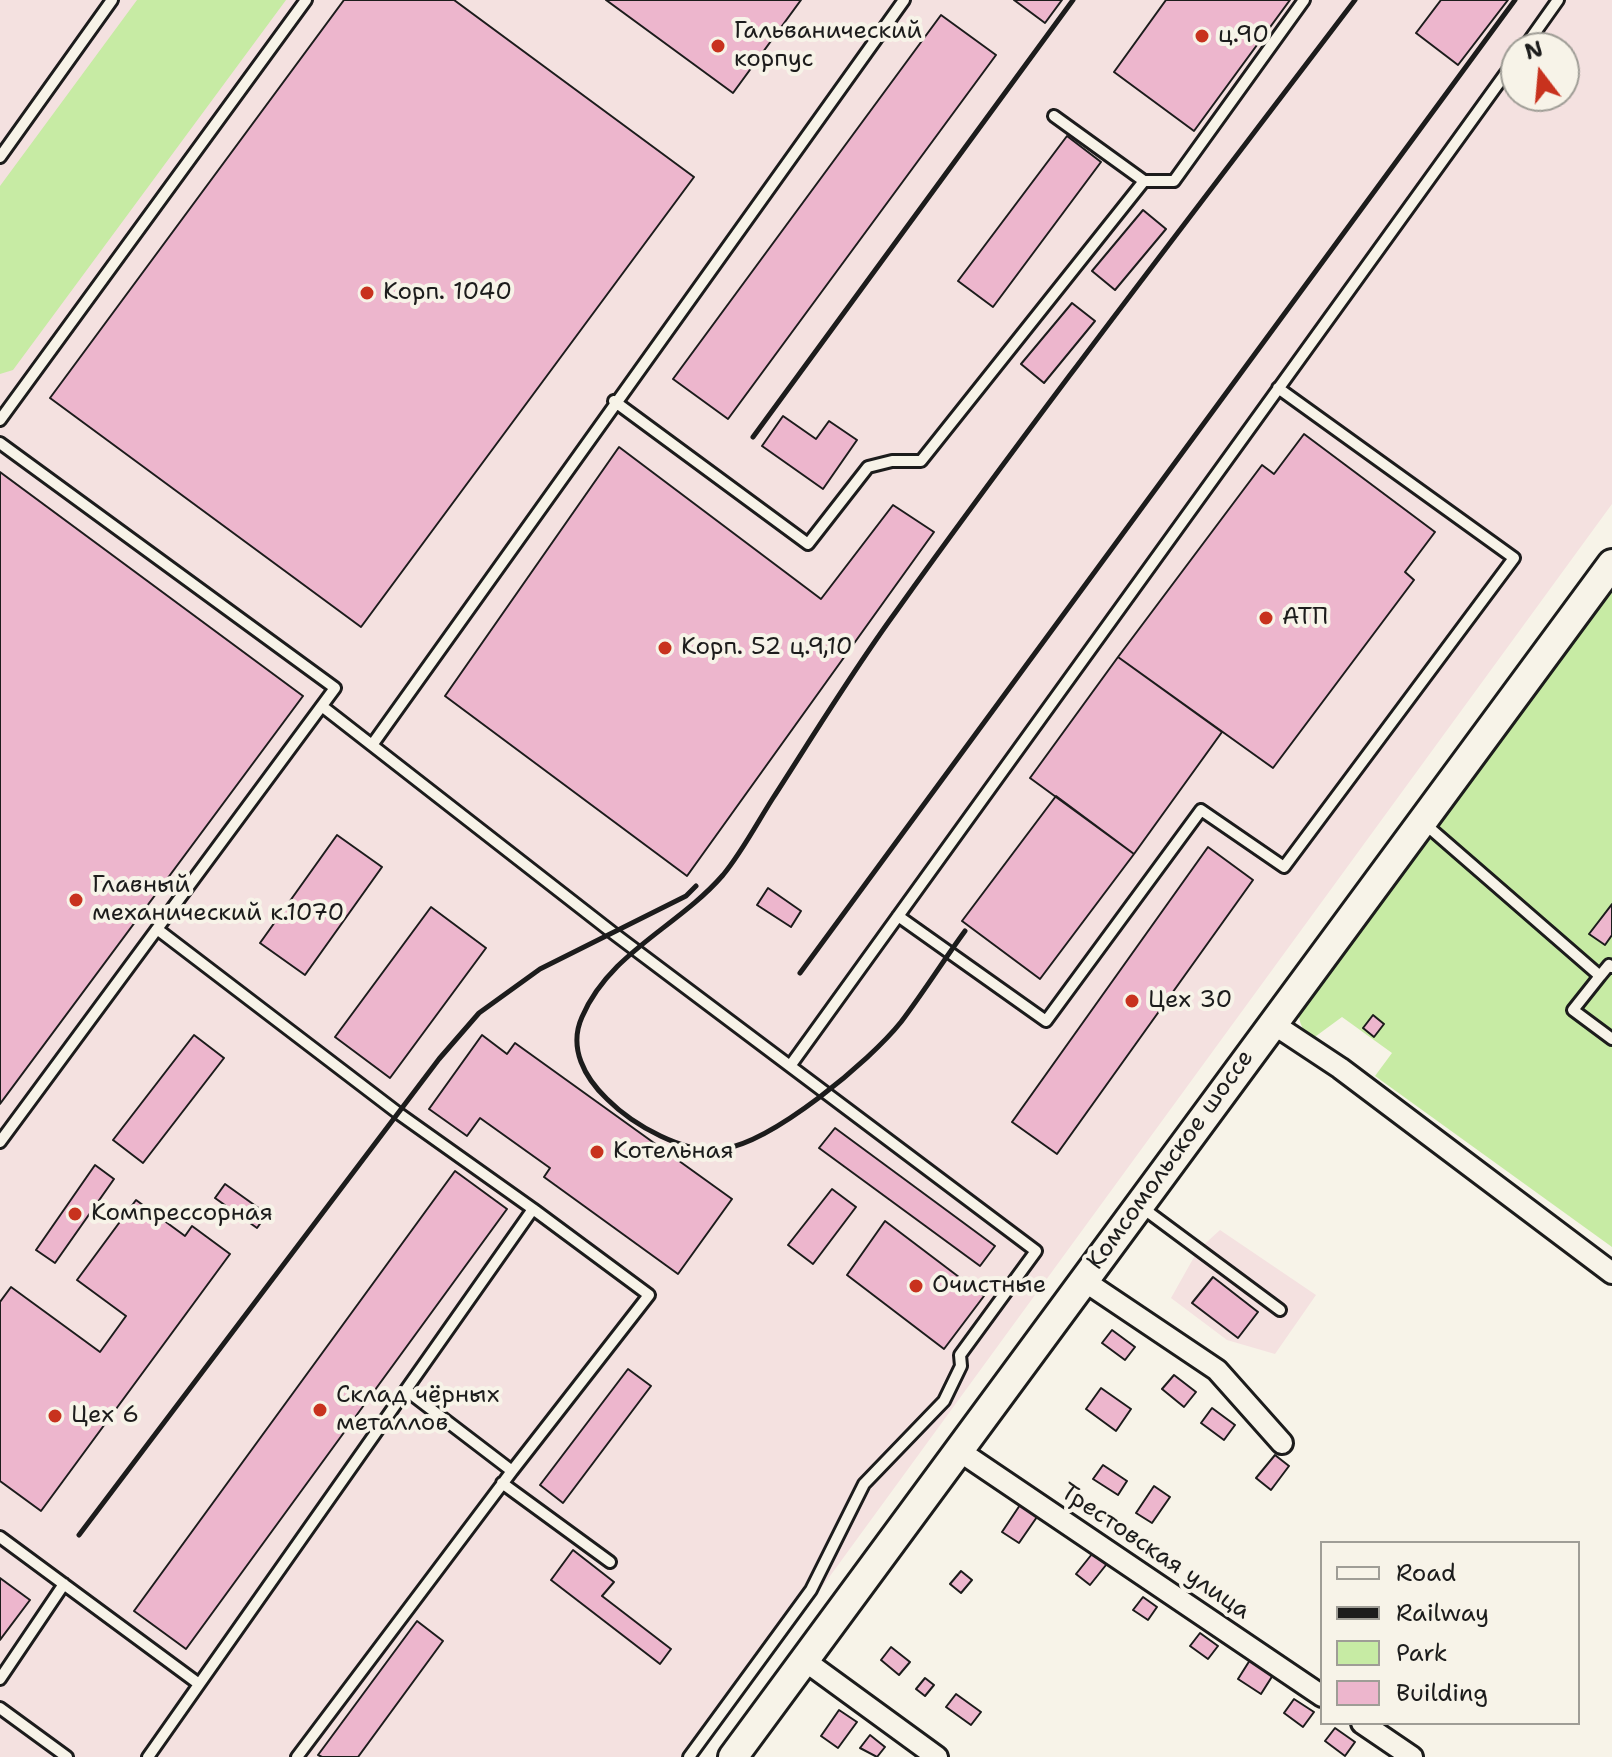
<!DOCTYPE html>
<html>
<head>
<meta charset="utf-8">
<style>
  body { margin:0 }
  #map { position:relative; width:1612px; height:1757px; overflow:hidden; background:#f7f3e8; font-family:"Shantell Sans",sans-serif }
  canvas { display:block }
  .legend { position:absolute; left:1320px; top:1541px; width:260px; height:184px; box-sizing:border-box; background:#f7f3e8; border:2px solid #9f9d96; margin:0; padding:10px 14px; list-style:none; font-size:24px; color:#1c1c1c }
  .legend li { display:flex; align-items:center; gap:16px; height:40px }
  .legend b { width:40px; border:2px solid #9f9d96 }
  .north { position:absolute; left:1500px; top:32px; width:80px; height:80px; box-sizing:border-box; background:#f7f3e8; border:2px solid #9f9d96; border-radius:50%; rotate:344deg; font-size:22px; font-weight:700; line-height:32px; text-align:center; color:#1c1c1c }
  .north::after { content:''; display:block; margin:auto; width:28px; height:36px; background:#c8321e; clip-path:polygon(50% 0,100% 100%,50% 72%,0 100%) }
</style>
</head>
<body>
<div id="map">
<canvas width="1612" height="1757"></canvas>
<ul class="legend">
<li><b style="height:10px;background:#f7f3e8"></b>Road</li>
<li><b style="height:10px;background:#1c1c1c"></b>Railway</li>
<li><b style="height:22px;background:#c7eba4"></b>Park</li>
<li><b style="height:22px;background:#edb6cd"></b>Building</li>
</ul>
<div class="north">N</div>
</div>
<script>
const context = document.querySelector('canvas').getContext('2d');
context.lineJoin = 'round';
function paint(path, color) { context.fillStyle = color; context.fill(path, 'evenodd'); }
function trace(path, color, width, dash) { context.strokeStyle = color; context.lineWidth = width; context.lineCap = dash ? 'butt' : 'round'; context.setLineDash(dash || []); context.stroke(path); }
function drawText(font, color, halo, rows, align = 'center') {
  context.font = font + ' "Shantell Sans",sans-serif'; context.lineWidth = 8; context.setLineDash([]); context.textBaseline = 'middle'; context.strokeStyle = halo; context.fillStyle = color; for (const [text, x, y, turn = 0] of rows) {
    context.save(); context.translate(x, y); context.rotate((+turn || 0) * Math.PI / 180); context.textAlign = isNaN(turn) ? turn : align; if (halo) context.strokeText(text, 0, 0); context.fillText(text, 0, 0); context.restore();
  }
}
paint(new Path2D(`
  M0,0H1612V504L698,1757H0ZM1516,48H1564V96H1516Z
  M1220,1230L1316,1295L1275,1354L1227,1340L1171,1298L1198,1250Z`), '#f4e1e0');
paint(new Path2D(`
  M137,0H286L13,370L0,374V186Z
  M1612,580V1247L1375,1076L1392,1053L1342,1017L1312,1039C1300,1028 1298,1020 1299,1004Z`), '#c7eba4');
const building = new Path2D(`
  M344,0H454L694,177L361,627L50,398Z
  M606,0H801L733,93Z
  M1014,0H1062L1045,23Z
  M1166,0H1290L1194,131L1114,72Z
  M1441,0H1508L1458,65L1416,33Z
  M941,15L996,55L728,419L673,379Z
  M1067,136L1101,162L993,307L958,281Z
  M1143,210L1166,229L1115,290L1092,271Z
  M1072,303L1095,321L1044,383L1021,364Z
  M783,416L816,439L829,421L857,440L823,489L762,446Z
  M1304,434L1435,532L1405,572L1414,580L1273,768L1118,657L1262,465L1274,474Z
  M619,447L821,599L893,505L934,532L687,876L445,696Z
  M0,472L303,696L0,1104Z
  M1118,657L1222,732L1134,854L1030,778Z
  M1056,796L1134,854L1040,979L962,921Z
  M337,835L382,867L305,975L260,943Z
  M1208,847L1253,880L1057,1154L1012,1122Z
  M768,888L801,911L791,927L757,905Z
  M1612,904V935L1605,945L1589,934Z
  M431,907L486,948L390,1078L335,1037Z
  M1373,1015L1384,1024L1374,1037L1363,1028Z
  M194,1035L224,1058L143,1163L113,1140Z
  M482,1035L507,1054L515,1043L732,1199L678,1274L544,1177L550,1168L480,1118L467,1136L429,1109Z
  M835,1128L995,1246L980,1266L819,1148Z
  M95,1165L114,1179L55,1263L36,1250Z
  M455,1171L507,1209L186,1649L134,1611Z
  M225,1184L267,1214L257,1228L215,1198Z
  M832,1189L856,1207L813,1264L788,1245Z
  M136,1200L185,1236L192,1226L230,1254L41,1511L0,1481V1302L11,1287L100,1352L126,1316L77,1280Z
  M885,1221L984,1296L944,1349L847,1275Z
  M1213,1277L1258,1312L1238,1338L1192,1303Z
  M1112,1330L1135,1347L1125,1360L1102,1343Z
  M628,1369L651,1386L563,1503L540,1485Z
  M1174,1375L1196,1392L1184,1407L1162,1389Z
  M1101,1388L1131,1409L1116,1431L1086,1409Z
  M1212,1408L1235,1425L1224,1440L1201,1423Z
  M1275,1455L1289,1466L1271,1490L1256,1478Z
  M1103,1465L1127,1481L1118,1495L1093,1479Z
  M1154,1486L1170,1497L1152,1523L1136,1513Z
  M1022,1502L1039,1514L1019,1543L1002,1532Z
  M1096,1549L1110,1560L1090,1585L1076,1574Z
  M573,1550L614,1582L602,1596L671,1649L660,1664L551,1580Z
  M961,1571L972,1580L961,1593L950,1584Z
  M0,1578L30,1600L0,1640Z
  M1143,1597L1157,1607L1148,1620L1133,1610Z
  M417,1621L443,1641L358,1757H322L318,1755Z
  M1200,1633L1218,1646L1208,1659L1190,1646Z
  M891,1647L910,1662L899,1675L881,1660Z
  M1250,1660L1273,1675L1261,1694L1238,1679Z
  M925,1678L934,1685L925,1696L916,1689Z
  M956,1694L981,1712L971,1725L946,1707Z
  M1294,1699L1314,1712L1303,1727L1284,1713Z
  M839,1710L857,1722L838,1748L821,1736Z
  M1335,1728L1355,1742L1345,1756L1325,1741Z
  M870,1735L885,1747L877,1757L860,1748Z`);
paint(building, '#edb6cd');
trace(building, '#1c1c1c', 2);
const service = new Path2D(`
  M1524,48L1558,0
  M1054,116L1144,181
  M0,157L112,0
  M614,401L808,544L868,467L892,461H921L1144,181H1174L1304,0
  M0,420L306,0
  M0,443L335,688L157,929L398,1113L533,1209L148,1757
  M323,707L613,933L1036,1251L960,1355L961,1366L944,1401L864,1484L811,1590L689,1757
  M372,745L904,0
  M1425,824L1600,976L1609,965L1612,967
  M898,916L1046,1021L1201,810L1284,867L1514,558L1278,388
  M1600,976L1573,1010L1612,1039
  M790,1066L1516,59
  M0,1142L157,929
  M1140,1206L1280,1310
  M512,1471L649,1295L533,1209
  M502,1483L610,1562
  M0,1537L199,1684
  M0,1679L64,1584
  M0,1708L67,1757
  M297,1757L512,1471L406,1390`);
const minor = new Path2D(`
  M1272,1023L1340,1068L1612,1273
  M1083,1280L1217,1370L1282,1443
  M958,1450L1322,1696
  M804,1660L937,1757
  M1362,1723L1412,1757`);
const secondary = new Path2D(`
  M733,1757L1612,564`);
trace(service, '#1c1c1c', 16);
trace(minor, '#1c1c1c', 26);
trace(secondary, '#1c1c1c', 34);
trace(service, '#f7f3e8', 10);
trace(minor, '#f7f3e8', 20);
trace(secondary, '#f7f3e8', 28);
trace(new Path2D(`
  M753,437L1073,0
  M965,931C943,961 923,993 901,1022C869,1062 774,1141 723,1149C685,1155 633,1125 607,1099C585,1078 568,1048 582,1017C610,952 678,927 723,875C742,852 757,823 773,798C813,736 852,672 895,613C1044,405 1201,203 1355,0
  M800,973L1515,0
  M79,1535L439,1059L479,1013L540,969L686,896L696,886`), '#1c1c1c', 5);
for (const [x, y, r, color] of [
  [1202,36,8,"#c8321e"],
  [718,46,8,"#c8321e"],
  [367,293,8,"#c8321e"],
  [1266,618,8,"#c8321e"],
  [665,648,8,"#c8321e"],
  [76,900,8,"#c8321e"],
  [1132,1001,8,"#c8321e"],
  [597,1152,8,"#c8321e"],
  [75,1214,8,"#c8321e"],
  [916,1286,8,"#c8321e"],
  [320,1410,8,"#c8321e"],
  [55,1416,8,"#c8321e"]
]) { const dot = new Path2D(); dot.arc(x, y, r, 0, 2 * Math.PI); context.fillStyle = color; context.fill(dot); trace(dot, '#f7f3e8', 3); }
drawText('24px', '#1c1c1c', '#f7f3e8', [
  ["Гальванический",734,32],
  ["корпус",734,60],
  ["ц.90",1218,36],
  ["Корп. 1040",383,293],
  ["АТП",1282,618],
  ["Корп. 52 ц.9,10",681,648],
  ["Главный",92,886],
  ["механический к.1070",92,914],
  ["Цех 30",1148,1001],
  ["Котельная",613,1152],
  ["Компрессорная",91,1214],
  ["Очистные",932,1286],
  ["Склад чёрных",336,1396],
  ["металлов",336,1424],
  ["Цех 6",71,1416]
], 'left');
drawText('24px', '#1c1c1c', '#f7f3e8', [
  ["Комсомольское шоссе",1171,1160,-54],
  ["Трестовская улица",1155,1552,34]
]);
</script>
</body>
</html>
